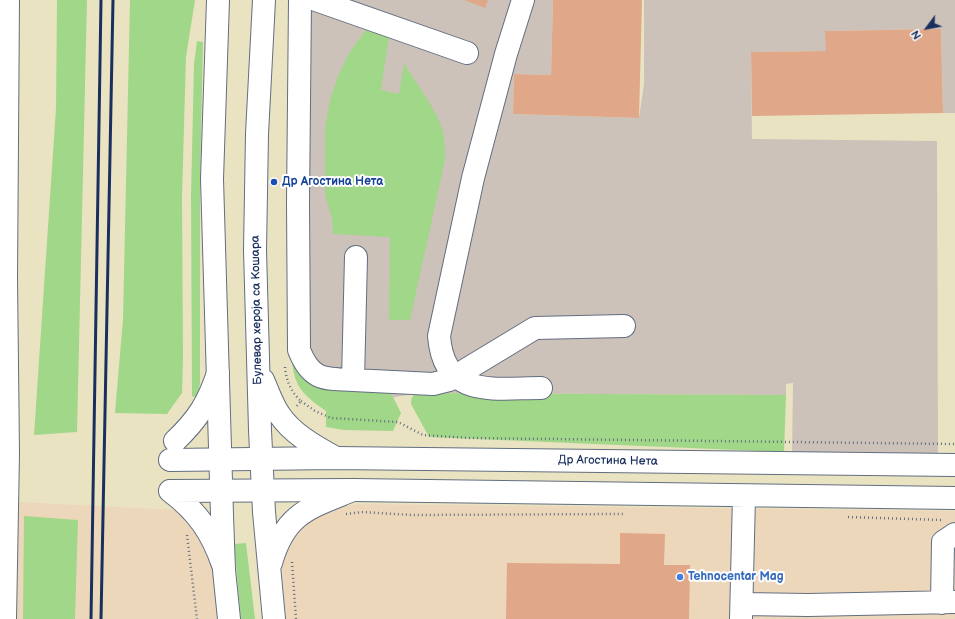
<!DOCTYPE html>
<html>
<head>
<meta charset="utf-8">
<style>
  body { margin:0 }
  #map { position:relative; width:955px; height:619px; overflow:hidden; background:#eae3c2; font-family:"Balsamiq Sans",sans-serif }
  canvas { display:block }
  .north { position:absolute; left:907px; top:8px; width:40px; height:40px; -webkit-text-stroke:3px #fff; paint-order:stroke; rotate:238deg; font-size:11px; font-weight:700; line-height:16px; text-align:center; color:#1b2f5e }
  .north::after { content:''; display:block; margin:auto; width:14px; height:18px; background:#1b2f5e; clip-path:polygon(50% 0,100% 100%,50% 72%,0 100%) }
</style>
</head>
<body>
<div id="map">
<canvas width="955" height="619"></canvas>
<div class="north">N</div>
</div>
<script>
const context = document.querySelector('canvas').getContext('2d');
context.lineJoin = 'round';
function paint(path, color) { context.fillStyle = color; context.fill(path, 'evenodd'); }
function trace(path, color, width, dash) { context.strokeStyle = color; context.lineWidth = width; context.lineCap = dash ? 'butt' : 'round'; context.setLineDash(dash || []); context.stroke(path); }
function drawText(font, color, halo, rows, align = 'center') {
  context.font = font + ' "Balsamiq Sans",sans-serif'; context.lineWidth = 4; context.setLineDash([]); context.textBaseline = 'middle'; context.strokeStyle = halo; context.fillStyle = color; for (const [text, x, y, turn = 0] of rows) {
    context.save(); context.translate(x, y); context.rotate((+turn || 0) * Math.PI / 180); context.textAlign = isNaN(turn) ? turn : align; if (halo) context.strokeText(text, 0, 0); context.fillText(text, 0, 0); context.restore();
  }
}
paint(new Path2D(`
  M0,501L176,510L214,557L217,619H0Z
  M362,504L955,511V619H285L282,568L285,547L288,538L327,507Z`), '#edd7bb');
paint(new Path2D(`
  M291,0H553L551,75L514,74L513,114L639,118L644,84V0H955V113H943L941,29L826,31V51L751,52L752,139L937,141L938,455H792L793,383L786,384V395L417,393L391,398L375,403L296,371Z`), '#ccc2b9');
paint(new Path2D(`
  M57,0H87L77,432L34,435L56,108Z
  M130,0H195L186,57L182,197L183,358L182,393L167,414L115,413L123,319Z
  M366,30L389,36L381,90L399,94L404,63C415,82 438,111 443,132C445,141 445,150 445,160L410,320H389L390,237L333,234L332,219L325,194V127L330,100L338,76L349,53Z
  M197,41L203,42L200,185V384L197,398L192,396L191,195L194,64Z
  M292,362L299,364C315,372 340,389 358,391C369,393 379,391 389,389L401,413L393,431L344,430L326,427V411C305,396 295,389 292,362Z
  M417,393L786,395L784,452L429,437L411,404C411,398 412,396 417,393Z
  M24,516L78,520L75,619H23Z
  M246,543L255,619H241L234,544Z`), '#a1d788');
paint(new Path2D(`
  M464,0H488L485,8Z
  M553,0H642L639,118L513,114L514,74L551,75Z
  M941,29L943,113L752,116L751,52L826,51L825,31Z
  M620,533L665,534L664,565H690L689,619H506L507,563L620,564Z`), '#e0a789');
const minor = new Path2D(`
  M300,0L298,203L299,350C311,380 323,379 353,380
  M316,0L467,53
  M523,0L506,54L473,178L439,336C444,399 493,388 541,388
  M356,257L353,380L433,384L449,380L535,328L624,326
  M175,441C198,419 208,403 218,373
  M170,460L336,458L955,465
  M170,491L353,490L955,498
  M170,491C198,512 212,533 223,565
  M942,603L943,542L955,534
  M742,604L808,605L955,602
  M5,619L8,453L6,278L8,0
  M741,619L744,496`);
const major = new Path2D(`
  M218,0L212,179L222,515L224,570L229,619
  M264,0L257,134L255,250L260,430L264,512L274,619
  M263,380C268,391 272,404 279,414C292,434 316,447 336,458
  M271,563C285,513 309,508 353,490`);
trace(minor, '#636e81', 24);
trace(major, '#636e81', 24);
trace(new Path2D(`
  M285,367C286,380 291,392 301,401L296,407
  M301,401L315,411L331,418L398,422L423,435L470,438L955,444
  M346,514L363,512L412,515L623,514
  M848,517L941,520
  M187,535L197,619
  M292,562L296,619`), '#636e81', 2.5, [1, 3]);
trace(minor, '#fff', 22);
trace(major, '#fff', 22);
trace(new Path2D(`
  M91,619L101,0
  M101,619L113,0`), '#1b2f5e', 3);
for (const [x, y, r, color] of [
  [274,182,4,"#1a4fb4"],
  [680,577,4,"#3f7fe0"]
]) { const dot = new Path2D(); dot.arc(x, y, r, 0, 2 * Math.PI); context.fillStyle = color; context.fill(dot); trace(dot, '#fff', 1.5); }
drawText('bold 12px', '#164399', '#fff', [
  ["Др Агостина Нета",282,182]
], 'left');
drawText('12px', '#1b2f5e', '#fff', [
  ["Булевар хероја са Кошара",257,310,-91],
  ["Др Агостина Нета",608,461,1]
]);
drawText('bold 12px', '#366cbe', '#fff', [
  ["Tehnocentar Mag",688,577]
], 'left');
</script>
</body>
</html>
